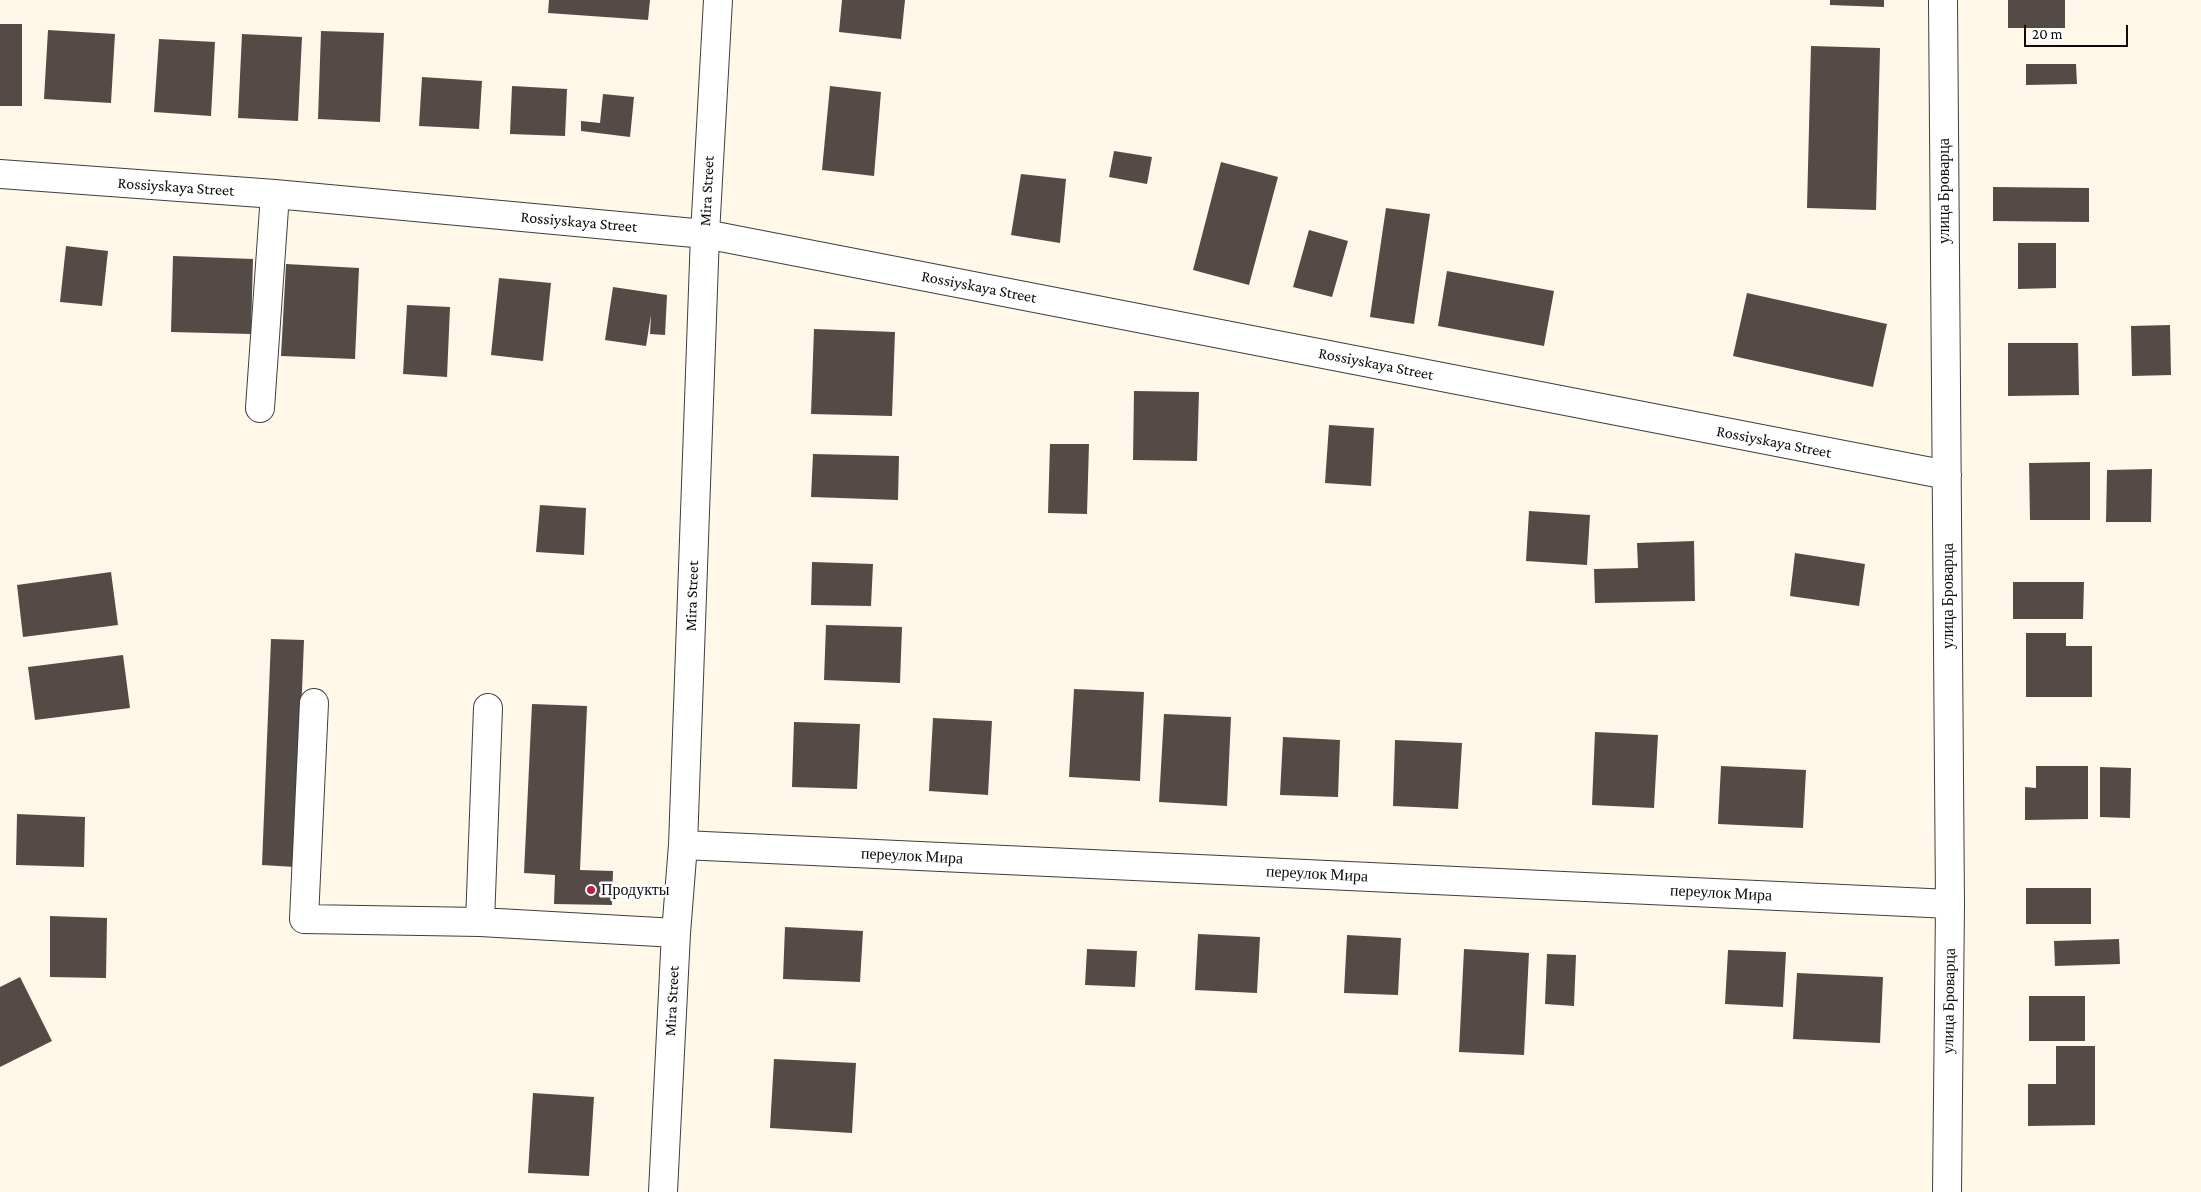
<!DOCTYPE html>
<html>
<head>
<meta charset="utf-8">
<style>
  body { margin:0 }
  #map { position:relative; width:2201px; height:1192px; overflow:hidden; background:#fff8e9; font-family:"Crimson Pro",serif }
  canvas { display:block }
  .scale { position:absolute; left:2024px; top:25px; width:104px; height:22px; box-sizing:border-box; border:2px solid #0b0b0b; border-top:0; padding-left:6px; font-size:15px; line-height:18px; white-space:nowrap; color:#0b0b0b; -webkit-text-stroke:4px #fff; paint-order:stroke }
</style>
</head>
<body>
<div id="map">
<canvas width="2201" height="1192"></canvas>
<div class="scale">20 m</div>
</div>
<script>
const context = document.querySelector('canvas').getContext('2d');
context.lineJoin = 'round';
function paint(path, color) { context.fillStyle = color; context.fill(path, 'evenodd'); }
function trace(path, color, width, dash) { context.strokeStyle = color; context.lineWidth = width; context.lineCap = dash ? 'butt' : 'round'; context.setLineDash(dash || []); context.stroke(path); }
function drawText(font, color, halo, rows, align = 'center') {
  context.font = font + ' "Crimson Pro",serif'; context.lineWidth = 5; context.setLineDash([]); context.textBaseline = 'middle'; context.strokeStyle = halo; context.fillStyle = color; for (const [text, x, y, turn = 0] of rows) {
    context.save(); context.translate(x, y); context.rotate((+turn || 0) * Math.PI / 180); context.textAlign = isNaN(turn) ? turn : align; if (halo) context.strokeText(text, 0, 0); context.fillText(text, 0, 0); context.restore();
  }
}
paint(new Path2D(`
  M549,0H650L648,20L548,13Z
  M842,0H905L901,39L839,32Z
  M1830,0H1884V7L1830,5Z
  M2008,0H2065V28H2008Z
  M0,24H22V106H0Z
  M48,30L115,34L111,103L44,99Z
  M321,31L384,33L380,122L318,119Z
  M242,34L302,37L298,121L238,118Z
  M159,39L215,42L211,116L154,112Z
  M1811,46L1880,48L1876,210L1807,208Z
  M2026,64H2076L2077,84L2026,85Z
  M422,77L482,81L479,129L419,126Z
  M512,86L567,89L565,136L510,134Z
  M830,86L881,92L874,176L822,170Z
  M603,94L634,97L630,137L581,131V121L600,123Z
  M1114,151L1152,157L1147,184L1109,177Z
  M1221,162L1278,177L1249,285L1193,270Z
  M1021,174L1066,179L1060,243L1011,235Z
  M1993,187L2089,188V222L1993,221Z
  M1386,208L1430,214L1414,324L1370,317Z
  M1309,230L1348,241L1332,297L1293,287Z
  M2018,243H2056V288L2018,289Z
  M66,246L108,251L102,306L60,302Z
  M173,256L253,259L251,334L171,332Z
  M286,264L359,268L355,359L281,356Z
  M1447,271L1554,291L1544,346L1438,326Z
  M499,278L551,283L543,361L491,355Z
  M613,287L667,295L665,335L650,334L651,315L646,346L605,340Z
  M1747,293L1887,324L1873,387L1733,356Z
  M407,305L450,307L447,377L403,374Z
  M2170,325L2171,375L2132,376L2131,326Z
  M814,329L895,332L892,416L811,414Z
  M2008,343H2078L2079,395L2008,396Z
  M1134,391L1199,392L1197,461L1133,460Z
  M1329,425L1374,428L1371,486L1325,483Z
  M1050,444H1089L1087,514L1048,513Z
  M813,454L899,456L898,500L811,497Z
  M2090,462V520H2030L2029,463Z
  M2152,469L2151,522H2106L2107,470Z
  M540,505L586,508L584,555L536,552Z
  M1529,511L1590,515L1587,565L1526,561Z
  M1694,541L1695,601L1595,603L1594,569L1638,568L1637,543Z
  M1795,553L1865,564L1859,606L1790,596Z
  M812,562L873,564L871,606L811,605Z
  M111,572L118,625L23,637L17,585Z
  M2013,582H2084L2083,619H2013Z
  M826,625L902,627L900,683L824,680Z
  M2026,633H2066V646H2092V697H2026Z
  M271,639L304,640L295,867L262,865Z
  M123,655L130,708L35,720L28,667Z
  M1074,689L1144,692L1140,781L1069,777Z
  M532,704L587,706L580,870L613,871L612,905L554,904L555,875L524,873Z
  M1164,714L1231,717L1227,806L1159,802Z
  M933,718L992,721L988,795L929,791Z
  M794,722L860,724L857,789L792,787Z
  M1595,732L1658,735L1654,808L1592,805Z
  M1283,737L1340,740L1338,797L1280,795Z
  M1395,740L1462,743L1458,809L1393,806Z
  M1721,766L1806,770L1803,828L1718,824Z
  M2036,766H2088V819L2025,820V787L2036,788Z
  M2100,767L2131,768L2130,818L2100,817Z
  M17,814L85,817L84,867L16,865Z
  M2026,888H2091V924H2026Z
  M50,916L107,918L106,978L50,977Z
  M785,927L863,931L860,982L783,979Z
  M1198,934L1260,937L1257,993L1195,990Z
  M1347,935L1401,938L1398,995L1344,993Z
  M2119,939L2120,964L2055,966L2054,941Z
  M1087,949L1137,951L1135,987L1085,985Z
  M1464,949L1529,953L1524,1055L1459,1052Z
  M1728,950L1786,952L1783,1007L1725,1004Z
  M1547,954L1576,955L1574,1006L1545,1004Z
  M1797,973L1883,977L1880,1043L1793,1039Z
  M20,977L52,1041L0,1067V987Z
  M2029,996H2085V1041H2029Z
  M2056,1046H2095V1125L2028,1126V1084H2056Z
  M774,1059L856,1063L852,1133L770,1128Z
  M533,1093L594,1097L589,1176L528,1173Z`), '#544b47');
const minor = new Path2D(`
  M1943,0L1950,904L1947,1192
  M0,174L275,194L705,234L1947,475
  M260,408L275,194
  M314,703L304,919L480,922
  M488,708L480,922L676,933
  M683,845L1950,904
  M663,1192L676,933L683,845L705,234L718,0`);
trace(minor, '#3e3e3e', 30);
trace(minor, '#fff', 28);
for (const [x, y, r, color] of [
  [591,890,5,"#bd213a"]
]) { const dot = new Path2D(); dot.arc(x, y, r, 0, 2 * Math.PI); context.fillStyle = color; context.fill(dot); trace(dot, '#fff', 2); }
drawText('16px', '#0b0b0b', '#fff', [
  ["Rossiyskaya Street",176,187,4],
  ["Mira Street",707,191,-87],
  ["улица Броварца",1944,191,-90],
  ["Rossiyskaya Street",579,222,5],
  ["Rossiyskaya Street",979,287,11],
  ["Rossiyskaya Street",1376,364,11],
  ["Rossiyskaya Street",1774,442,11],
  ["Mira Street",692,596,-88],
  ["улица Броварца",1948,596,-90],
  ["переулок Мира",912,856,3],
  ["переулок Мира",1317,874,3],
  ["переулок Мира",1721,893,3],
  ["Mira Street",672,1001,-87],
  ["улица Броварца",1949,1001,-89]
]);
drawText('16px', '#0b0b0b', '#fff', [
  ["Продукты",601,890]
], 'left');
</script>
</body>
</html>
